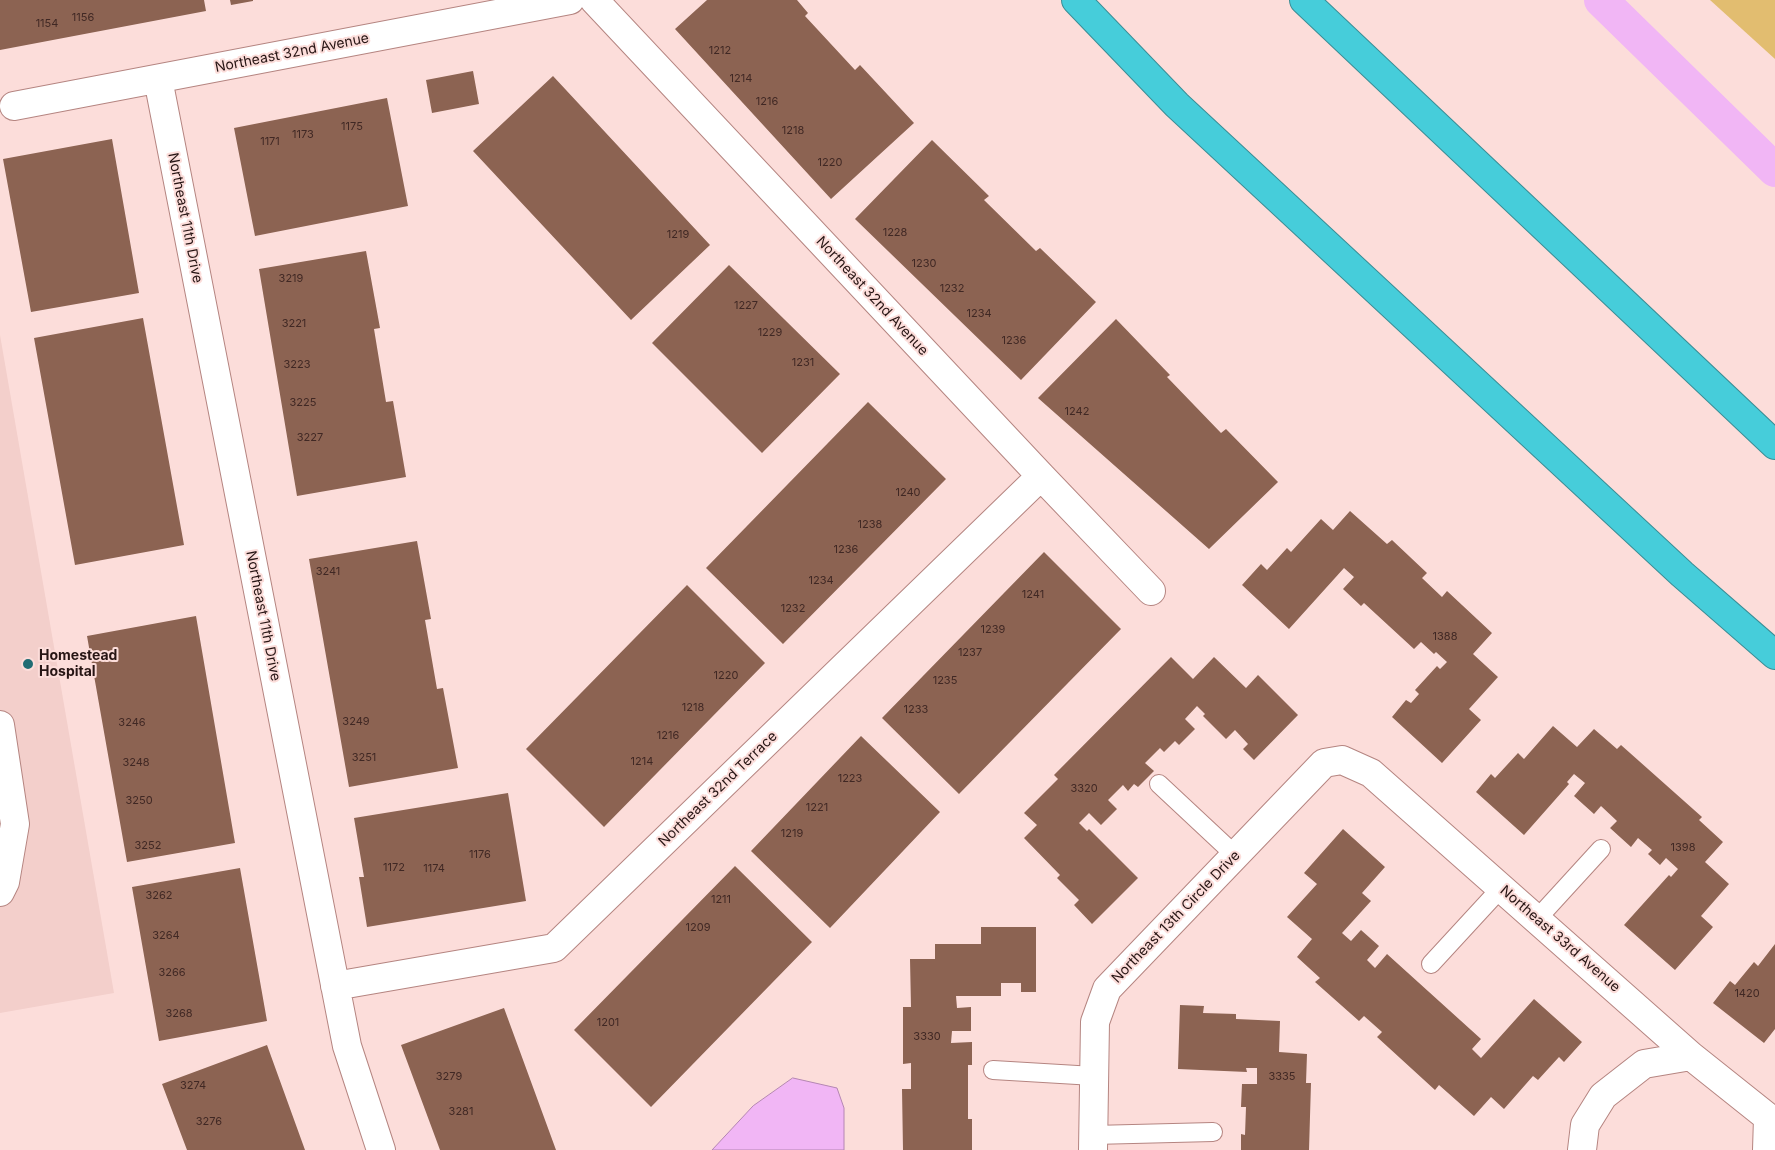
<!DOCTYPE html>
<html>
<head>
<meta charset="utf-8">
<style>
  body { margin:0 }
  canvas { display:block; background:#fcddda }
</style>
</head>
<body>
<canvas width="1775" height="1150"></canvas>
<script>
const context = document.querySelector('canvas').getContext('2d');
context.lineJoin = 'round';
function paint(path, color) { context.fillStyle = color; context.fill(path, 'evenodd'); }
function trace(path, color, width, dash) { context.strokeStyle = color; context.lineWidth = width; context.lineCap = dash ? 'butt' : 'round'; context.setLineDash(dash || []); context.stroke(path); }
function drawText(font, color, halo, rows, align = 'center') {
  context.font = font + ' Inter,sans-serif'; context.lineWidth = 4; context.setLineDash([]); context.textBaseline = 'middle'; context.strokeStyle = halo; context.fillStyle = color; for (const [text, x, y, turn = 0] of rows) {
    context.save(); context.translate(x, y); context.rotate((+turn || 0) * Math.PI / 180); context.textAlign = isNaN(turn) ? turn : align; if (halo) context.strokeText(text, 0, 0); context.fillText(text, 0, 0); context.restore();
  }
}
paint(new Path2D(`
  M0,335L114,993L0,1013Z`), '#f3cfcb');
paint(new Path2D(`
  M1710,0H1775V59Z`), '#e2bd70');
const water = new Path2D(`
  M793,1078L837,1088L844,1108V1150H712L753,1106Z`);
paint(water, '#f1b6f5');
trace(water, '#b486b2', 1);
trace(new Path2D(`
  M1601,0L1775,170`), '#f1b6f5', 34);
paint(new Path2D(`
  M0,0H204L206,11L0,50Z
  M230,0H253V1L231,5Z
  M707,0H797L808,13L805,16L855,70L860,65L914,123L831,199L675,29Z
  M473,71L479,104L432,113L426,80Z
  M553,76L710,245L631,320L473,151Z
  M387,98L408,206L255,236L234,128Z
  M112,139L139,293L31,312L3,159Z
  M932,140L989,196L984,200L1036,251L1040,248L1096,302L1021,380L855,219Z
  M366,251L380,328L374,329L386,402L393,401L406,477L297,496L259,269Z
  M729,265L840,374L762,453L652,343Z
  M143,318L184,545L75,565L34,338Z
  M1116,319L1170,375L1167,377L1221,433L1226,429L1278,482L1209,549L1038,398Z
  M868,402L946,479L783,644L706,568Z
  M1350,511L1387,544L1392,540L1427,573L1422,578L1442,597L1447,591L1492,633L1473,654L1498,677L1469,709L1481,720L1442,763L1392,717L1406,700L1411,703L1419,694L1415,690L1437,666L1440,669L1447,662L1436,652L1434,654L1421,642L1414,649L1364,603L1361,606L1343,589L1354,577L1344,568L1289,629L1242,585L1261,564L1267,570L1287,548L1291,552L1321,519L1333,530Z
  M417,541L431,619L425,620L437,689L443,688L458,768L349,787L309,559Z
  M1044,552L1121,629L959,794L882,718Z
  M687,585L765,663L604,827L526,749Z
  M196,616L235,843L127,862L87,636Z
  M1171,657L1193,679L1214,657L1246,688L1258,675L1298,715L1254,760L1243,749L1248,744L1235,730L1226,739L1203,716L1205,714L1197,706L1185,719L1195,729L1179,745L1175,741L1164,752L1160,748L1145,763L1154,771L1138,787L1134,784L1128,791L1123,785L1108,800L1117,809L1101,825L1089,813L1079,823L1087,831L1089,829L1138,878L1092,924L1074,905L1079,900L1057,878L1060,875L1024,838L1037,825L1024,813L1058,779L1054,775Z
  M1553,726L1577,747L1594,729L1617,749L1621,745L1702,817L1699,820L1723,842L1705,862L1729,884L1701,916L1713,927L1675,970L1624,925L1669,875L1671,877L1678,869L1666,858L1660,865L1648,854L1652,850L1638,838L1631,847L1610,828L1617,821L1601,806L1594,814L1574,796L1585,783L1574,774L1567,782L1569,784L1524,835L1476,792L1491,774L1495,778L1518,753L1524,759Z
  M861,736L940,812L830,928L751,851Z
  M508,793L526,901L367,927L359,877H364L354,818Z
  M1343,829L1385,867L1362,893L1371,901L1342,933L1351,941L1361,930L1379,946L1367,960L1375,968L1387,954L1481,1039L1472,1049L1481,1058L1534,999L1582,1042L1564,1062L1559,1057L1538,1080L1533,1076L1504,1109L1491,1097L1474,1116L1439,1085L1435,1090L1377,1037L1382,1032L1364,1016L1359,1021L1315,982L1320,978L1297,957L1312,939L1287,917L1317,884L1304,873Z
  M735,866L812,942L651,1107L574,1030Z
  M240,868L267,1021L159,1041L132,887Z
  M981,927H1036V992H1021V983H1001V996H956L957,1008L971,1007V1031H952L951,1043L972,1042V1065H968V1119H972V1150H903L902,1089H911V1063L903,1064V1007H911L910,959H935V944H981Z
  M1775,944V1029L1764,1043L1713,1003L1730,981L1735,985L1754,962L1758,966Z
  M1180,1005L1204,1006L1203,1013L1236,1014V1019L1280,1021L1279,1052L1307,1054L1306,1083H1311L1309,1150H1241V1134L1245,1135L1246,1107H1241L1242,1084H1257V1068H1246L1247,1072L1178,1069Z
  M504,1008L556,1150H440L401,1045Z
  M267,1045L305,1150H187L162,1084Z`), '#8c6352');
const lane = new Path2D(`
  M1159,784L1235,855
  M1537,919L1601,849
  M1431,964L1501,888
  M993,1070L1094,1076
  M1093,1135L1213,1132`);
const street = new Path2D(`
  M594,0L1041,476L1151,591
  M158,79L347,1046L381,1150
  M14,106L570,0
  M0,725L15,824L5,882L0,892
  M335,986L554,948L1041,476
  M1093,1150L1095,1022L1107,989L1324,763L1342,760L1371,773L1691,1056L1775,1123
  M1582,1150L1585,1125L1603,1096L1644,1064L1691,1056
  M1767,1150L1768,1118`);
const highway = new Path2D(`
  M1076,0L1177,105L1682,574L1775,655
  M1304,0L1775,445`);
trace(lane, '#b58581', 20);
trace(street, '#b58581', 30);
trace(highway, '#3b8d95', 30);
trace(lane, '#fff', 18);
trace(street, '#fff', 28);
trace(highway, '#46cdda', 28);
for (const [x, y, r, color] of [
  [28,664,6,"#216c73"]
]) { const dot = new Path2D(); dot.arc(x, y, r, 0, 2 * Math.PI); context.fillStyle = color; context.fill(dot); trace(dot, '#fcddda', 2); }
drawText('11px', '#402824', null, [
  ["1156",83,18],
  ["1154",47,24],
  ["1212",720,51],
  ["1214",741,79],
  ["1216",767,102],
  ["1175",352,127],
  ["1218",793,131],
  ["1173",303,135],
  ["1171",270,142],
  ["1220",830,163],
  ["1228",895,233],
  ["1219",678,235],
  ["1230",924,264],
  ["3219",291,279],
  ["1232",952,289],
  ["1227",746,306],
  ["1234",979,314],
  ["3221",294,324],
  ["1229",770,333],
  ["1236",1014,341],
  ["1231",803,363],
  ["3223",297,365],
  ["3225",303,403],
  ["1242",1077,412],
  ["3227",310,438],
  ["1240",908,493],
  ["1238",870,525],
  ["1236",846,550],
  ["3241",328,572],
  ["1234",821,581],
  ["1241",1033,595],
  ["1232",793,609],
  ["1239",993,630],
  ["1388",1445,637],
  ["1237",970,653],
  ["1220",726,676],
  ["1235",945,681],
  ["1218",693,708],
  ["1233",916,710],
  ["3249",356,722],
  ["3246",132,723],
  ["1216",668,736],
  ["3251",364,758],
  ["1214",642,762],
  ["3248",136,763],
  ["1223",850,779],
  ["3320",1084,789],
  ["3250",139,801],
  ["1221",817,808],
  ["1219",792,834],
  ["3252",148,846],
  ["1398",1683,848],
  ["1176",480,855],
  ["1172",394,868],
  ["1174",434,869],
  ["3262",159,896],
  ["1211",721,900],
  ["1209",698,928],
  ["3264",166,936],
  ["3266",172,973],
  ["1420",1747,994],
  ["3268",179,1014],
  ["1201",608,1023],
  ["3330",927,1037],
  ["3279",449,1077],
  ["3335",1282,1077],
  ["3274",193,1086],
  ["3281",461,1112],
  ["3276",209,1122]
]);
drawText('14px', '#271514', '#fcddda', [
  ["Northeast 32nd Avenue",292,53,-11],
  ["Northeast 11th Drive",185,218,79],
  ["Northeast 32nd Avenue",872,296,47],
  ["Northeast 11th Drive",263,616,79],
  ["Northeast 32nd Terrace",718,789,-44],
  ["Northeast 13th Circle Drive",1176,917,-46],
  ["Northeast 33rd Avenue",1560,939,41]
]);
drawText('bold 14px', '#271514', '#fcddda', [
  ["Homestead",39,656],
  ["Hospital",39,672]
], 'left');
</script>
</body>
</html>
